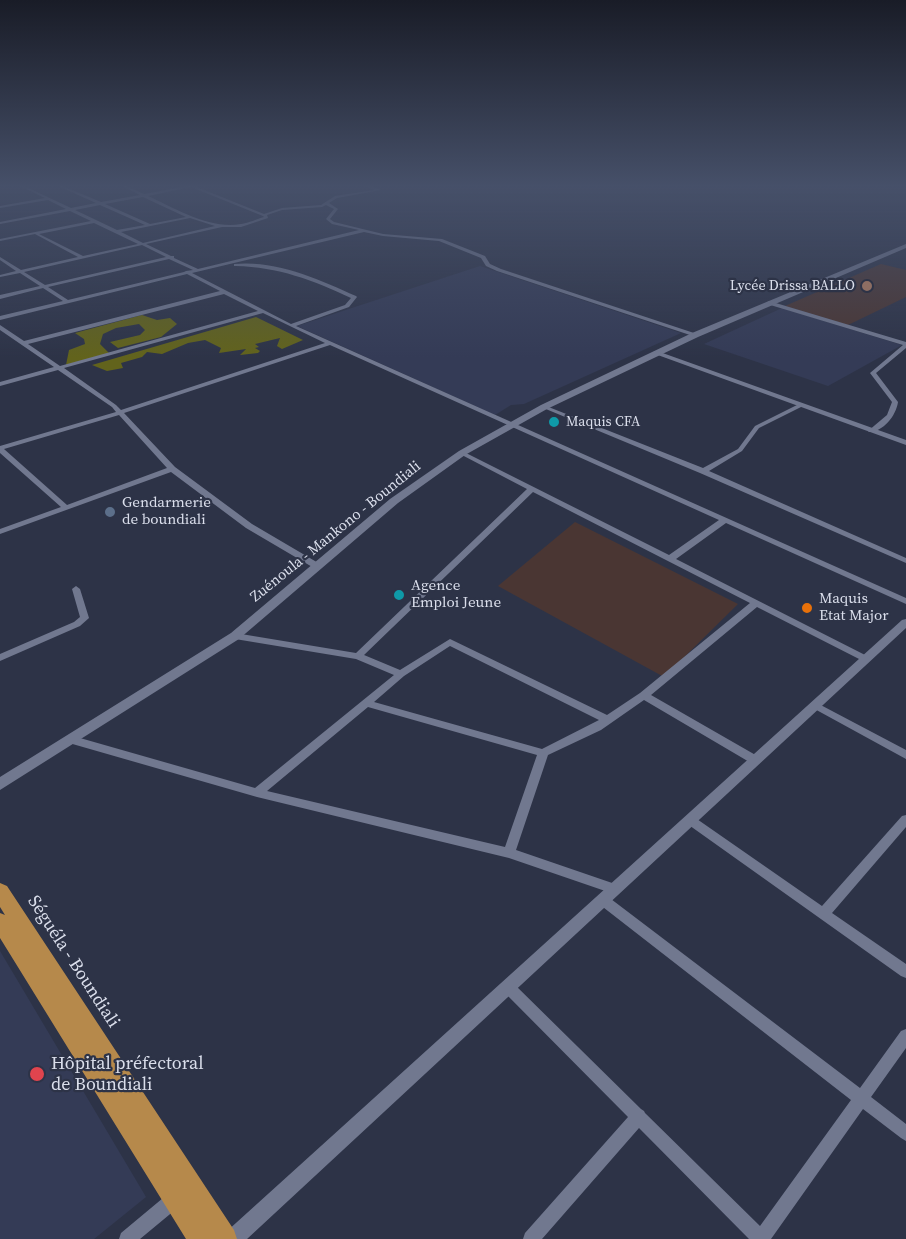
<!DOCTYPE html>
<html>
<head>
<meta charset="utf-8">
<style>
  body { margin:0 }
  canvas { display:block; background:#2d3347 }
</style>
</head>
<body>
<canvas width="906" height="1239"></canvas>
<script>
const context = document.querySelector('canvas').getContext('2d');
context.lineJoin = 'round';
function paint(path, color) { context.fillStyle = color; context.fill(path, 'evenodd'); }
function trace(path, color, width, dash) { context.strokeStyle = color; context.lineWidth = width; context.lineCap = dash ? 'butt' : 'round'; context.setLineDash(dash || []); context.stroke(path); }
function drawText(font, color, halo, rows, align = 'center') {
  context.font = font + ' "Source Serif 4",serif'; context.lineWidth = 4.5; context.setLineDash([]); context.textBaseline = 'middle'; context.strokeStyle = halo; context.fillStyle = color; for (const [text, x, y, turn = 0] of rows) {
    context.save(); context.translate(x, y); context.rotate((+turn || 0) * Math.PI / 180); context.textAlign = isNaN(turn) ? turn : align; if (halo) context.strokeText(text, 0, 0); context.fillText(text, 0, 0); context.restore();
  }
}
paint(new Path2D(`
  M480,266L681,333L524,404L511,405L495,415L297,326Z
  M782,308L902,345L828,386L704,344Z
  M0,951L146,1197L94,1239H0Z`), '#343b56');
paint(new Path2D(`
  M881,264L906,270V297L848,325L785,306Z
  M575,522L738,604L664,677L498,586Z`), '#4a3633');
paint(new Path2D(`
  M142,315L157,320L170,318L177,324L161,337L118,348L110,342L140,335L145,330L139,324L116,328L103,334L100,344L109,353L66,365L69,350L85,344L84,339L75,333Z
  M256,317L303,340L282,349L277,346L280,338L255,344L259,347L255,348L260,351L258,353L240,355L246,349L219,353L221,348L205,340L188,343L162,354L147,352L142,357L121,363L123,368L107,371L92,365Z`), '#62631c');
paint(new Path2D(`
  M18,185H22L71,208L96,203L56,185H60L101,202L140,195L120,185H124L144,194L187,186L186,185H192L264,214L282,208L321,205L335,196L374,190L364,185H368L381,190L337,198L329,203L338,209L330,219L334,222L383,234L442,239L485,256L490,264L501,269L697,334V336H693L497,271L486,266L481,258L439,241L383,236L364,232L192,273L291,324L345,305L351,298C313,280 278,267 236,266H234V264C277,260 318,279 356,296L357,297L349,307L296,326L906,598V604L726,523L676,559L869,657L871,659L866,662L863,661L757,607L651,695L759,757L760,760L759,763L755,764L751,763L644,700L601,730L548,755L516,850L618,885L620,889L618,893L614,894L509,858L257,797L69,743L68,740L69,737L73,736L255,788L394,675L356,659L235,639L230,636L235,633L356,653L527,489L460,454V452H464L669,555L719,520L330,345L124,413L175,467L252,524L320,564L321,566L320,568H314L246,528L171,472L0,534V529L61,507L0,453V446L116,412L112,407L58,370L0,386V382L54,367L0,330V325L24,341L220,291L187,274L0,320V316L63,301L43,288L0,299V295L40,286L20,273L0,277V275L16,271L0,260V257L21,270L78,257L35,234L0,241V239L91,221L70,211L0,224V222L66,209L48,200L0,208V206L45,198ZM191,187L263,216L264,217C257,219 249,223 241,224C211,230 174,208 148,196ZM143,197L186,217L150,224L105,204ZM100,205L145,225L117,230L75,210ZM326,205L334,209L326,219L332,224L359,230L198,269L174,258V256H171L146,244L222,227H241L268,218L267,215L282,210L322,207ZM190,218L215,226L143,243L121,232ZM94,223L138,244L83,256L39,234ZM142,245L166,257L45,285L24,272ZM169,259L193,270L186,271L184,272L68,300L48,287ZM224,294L258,311L60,366L28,344ZM263,313L325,343L121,410L116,405L64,368ZM119,415L167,468L67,505L4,449ZM533,492L750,603L640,693L607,715L450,639L400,670L364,655ZM450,646L599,720L542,749L374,702L404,676ZM368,707L537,755L505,847L267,791Z
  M769,301L906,342V348L876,373L898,402C896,416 883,432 869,432L868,431L887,415L892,402L870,373L903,345L767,304L766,303Z
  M801,403L803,404V406L759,428L742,451L709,471L906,558V563L700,473L541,407L546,406L703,468L738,449L755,426Z
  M76,586L80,589L89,618L80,626L0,661V654L74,622L80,617L72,589Z
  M815,702L906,750V759L811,707L810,705L811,703Z
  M906,815V827L832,913L906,964V978L901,976L686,823L684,820L686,817L690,816L694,817L822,906L902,816Z
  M603,895L607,896L860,1088L901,1031L906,1029V1048L871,1097L906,1124V1141L901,1138L863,1109L771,1239H749L639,1128L542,1239H523L525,1233L628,1117L503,991L501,987L503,983L508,981L513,983L641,1109L644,1111L645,1113L760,1226L851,1100L599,904L597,900L599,896Z
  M175,1191L181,1193L183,1199L181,1205L140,1239H119L121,1233L169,1193Z`), '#71788f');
paint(new Path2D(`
  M657,351L906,440V445L655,354V352Z
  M906,619V628L247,1239H223L226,1232L902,620Z`), '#71788f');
paint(new Path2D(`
  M906,244V248L698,337L547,409L465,455L398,503L239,639L0,790V777L231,633L390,499L459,451L541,405L692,333Z`), '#71788f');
paint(new Path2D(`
  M0,883L7,886L234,1230L237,1239H186L0,938V913L5,915L0,907Z`), '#b6894b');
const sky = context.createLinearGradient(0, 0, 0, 358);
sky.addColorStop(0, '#191c27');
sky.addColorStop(0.52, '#465069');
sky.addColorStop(1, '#46506900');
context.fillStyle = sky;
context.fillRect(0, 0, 906, 358);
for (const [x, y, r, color] of [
  [867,286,6,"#8d6e63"],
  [554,422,6,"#0f9aa8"],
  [110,512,6,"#5c6f8a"],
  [399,595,6,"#0f9aa8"],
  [807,608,6,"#e8710a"],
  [37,1074,8,"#e0444e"]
]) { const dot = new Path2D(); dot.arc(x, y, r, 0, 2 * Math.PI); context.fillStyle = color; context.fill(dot); trace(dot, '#2d3347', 2); }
drawText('14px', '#dadeeb', '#2d3347', [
  ["Lycée Drissa BALLO",855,286],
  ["Maquis CFA",566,422,"left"]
], 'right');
drawText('15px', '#dadeeb', '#2d3347', [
  ["Gendarmerie",122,503],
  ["de boundiali",122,520],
  ["Agence",411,586],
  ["Emploi Jeune",411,603],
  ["Maquis",819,599],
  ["Etat Major",819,616]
], 'left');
drawText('15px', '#dadeeb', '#2d3347', [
  ["Zuénoula - Mankono - Boundiali",336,532,-39]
]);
drawText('18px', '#dadeeb', '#2d3347', [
  ["Séguéla - Boundiali",73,962,57]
]);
drawText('18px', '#dadeeb', '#2d3347', [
  ["Hôpital préfectoral",51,1064],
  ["de Boundiali",51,1085]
], 'left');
</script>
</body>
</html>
